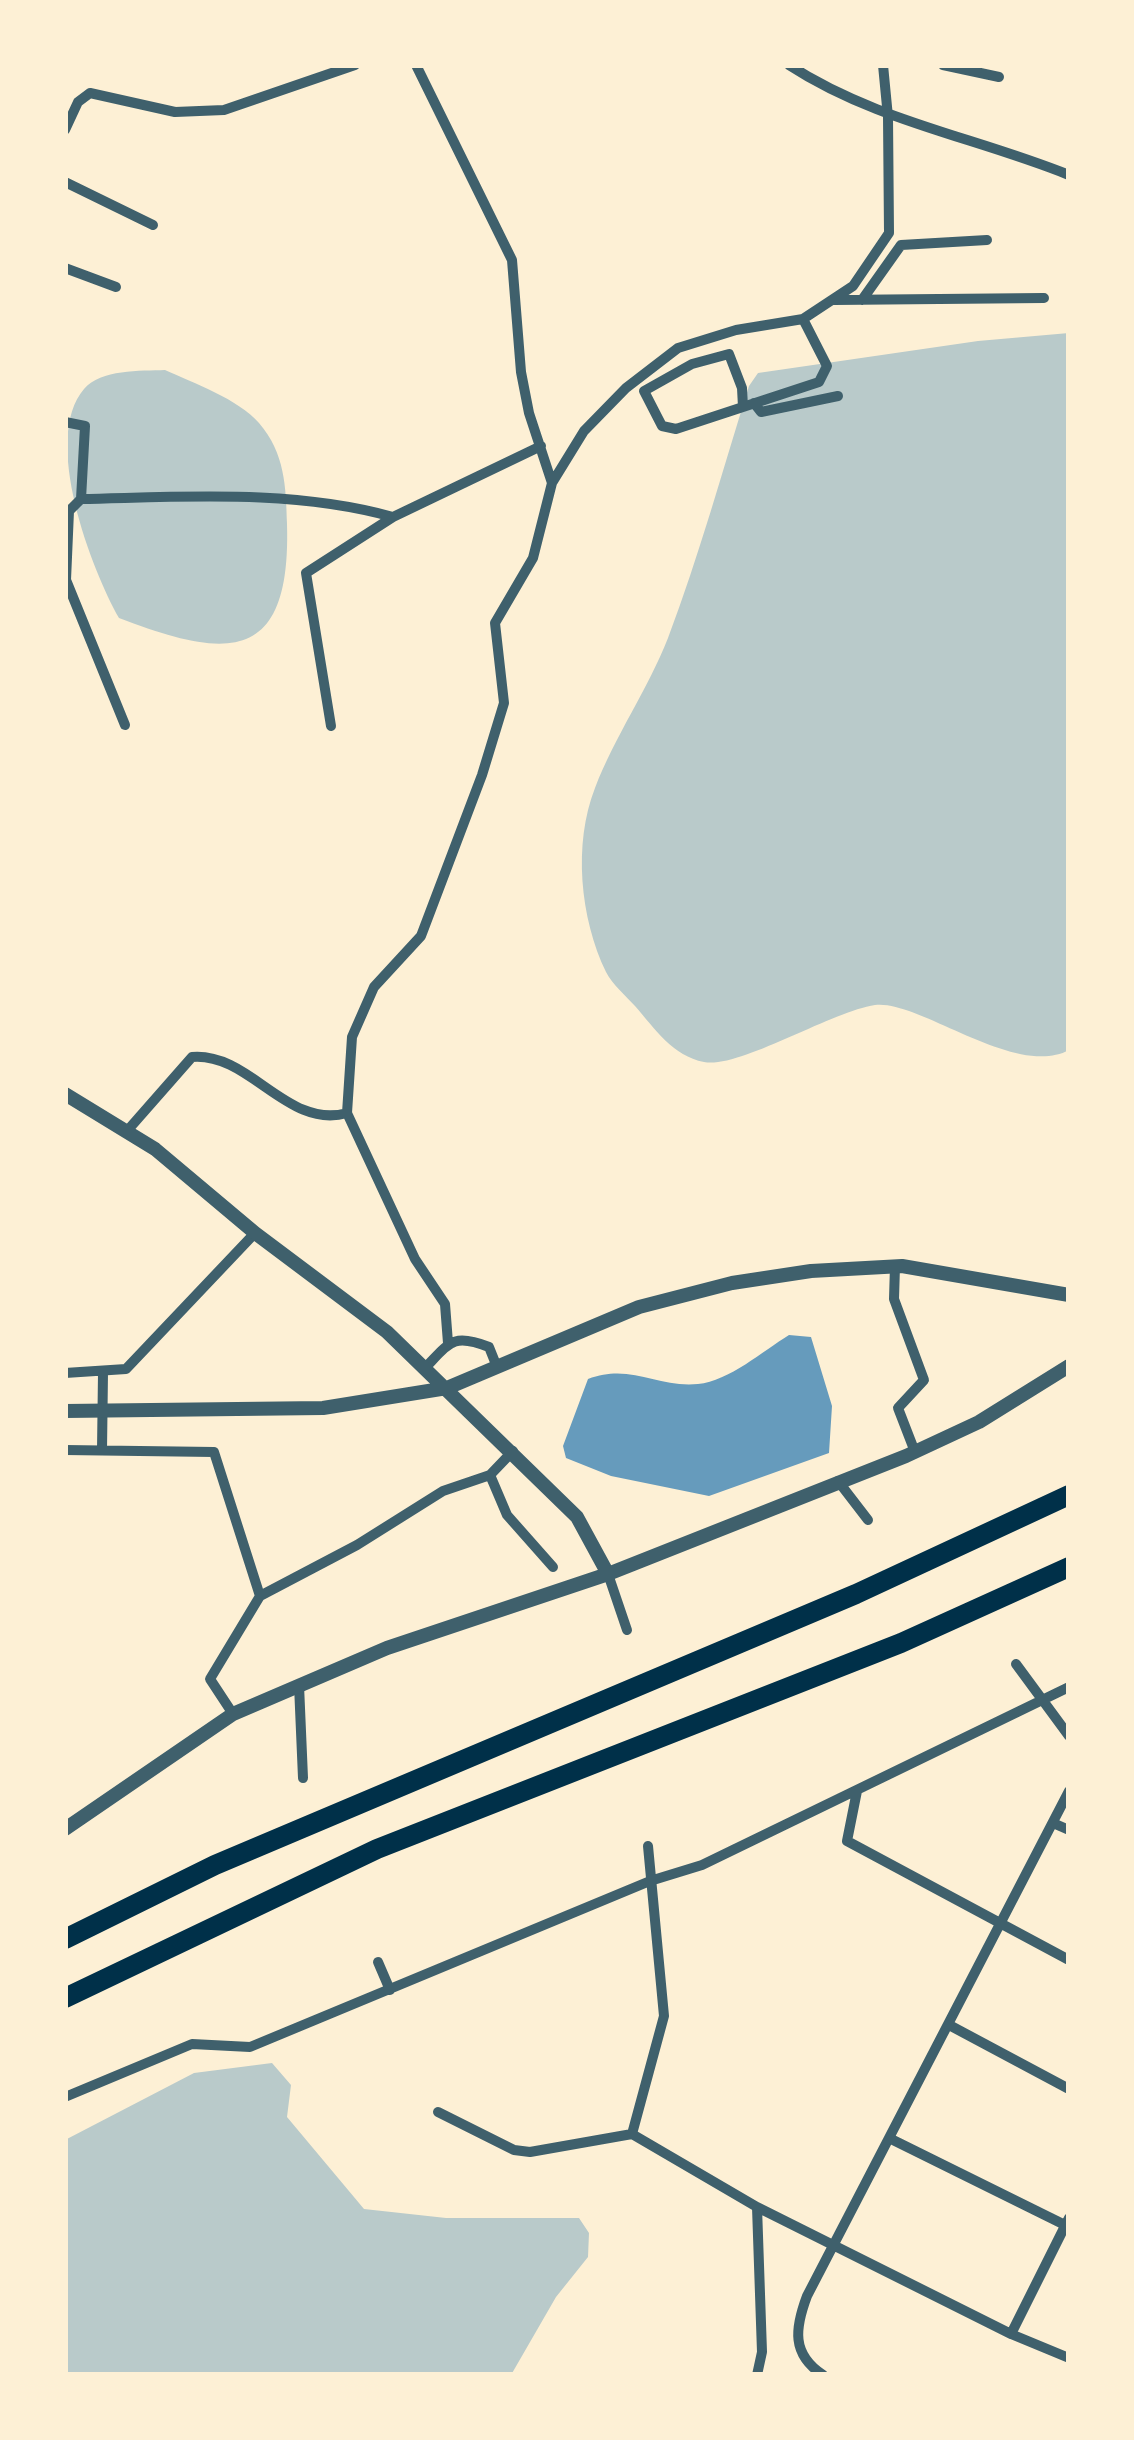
<!DOCTYPE html>
<html>
<head>
<meta charset="utf-8">
<style>
  body { margin:0 }
  #map { position:relative; width:1134px; height:2440px; overflow:hidden; background:#fdf0d5; font-family:Figtree,sans-serif }
  canvas { display:block }
  .frame { position:absolute; inset:0; border:68px solid #fdf0d5; pointer-events:none }
</style>
</head>
<body>
<div id="map">
<canvas width="1134" height="2440"></canvas>
<div class="frame"></div>
</div>
<script>
const context = document.querySelector('canvas').getContext('2d');
context.lineJoin = 'round';
function paint(path, color) { context.fillStyle = color; context.fill(path, 'evenodd'); }
function trace(path, color, width, dash) { context.strokeStyle = color; context.lineWidth = width; context.lineCap = dash ? 'butt' : 'round'; context.setLineDash(dash || []); context.stroke(path); }
paint(new Path2D(`
  M1069,333V1050C1016,1079 918,999 875,1005C830,1012 739,1069 704,1062C673,1056 655,1029 635,1006C626,996 612,984 606,972C580,918 573,844 595,788C615,736 648,689 668,638C699,556 723,469 749,386L758,373L978,341Z
  M165,370C194,383 238,399 259,423C285,453 286,487 287,524C291,664 228,660 119,618C92,570 41,439 84,389C101,369 140,371 165,370Z
  M272,2063L291,2085L287,2117L364,2209L446,2218H579L589,2233L588,2257L556,2297L511,2375H65V2140L194,2073Z`), '#b9caca');
paint(new Path2D(`
  M789,1335L811,1337L832,1406L829,1453L709,1496L611,1476L566,1458L563,1446L588,1379C631,1363 657,1388 698,1384C729,1381 763,1351 789,1335Z`), '#669bbc');
trace(new Path2D(`
  M416,65L512,260L521,372L529,413L552,483
  M789,65C875,121 975,137 1069,175
  M943,65L999,77
  M65,130L78,102L90,93L175,112L224,110L355,65
  M65,182L153,225
  M65,268L116,287
  M834,300L1044,298
  M862,300L901,245L987,240
  M754,403L761,412L838,396
  M743,407L742,388L729,354L692,364L644,391L662,426L676,429L819,382L827,366L803,319
  M65,422L85,426L81,499L69,511L66,580L125,725
  M81,499C184,497 293,489 393,517L541,446
  M331,726L306,573L393,517
  M127,1131L192,1057C250,1052 287,1130 347,1113
  M895,1266L894,1299L924,1380L898,1408L915,1452
  M448,1343L445,1304L415,1259L347,1113L352,1037L374,987L421,936L482,775L504,703L495,623L533,558L552,483L584,431L626,388L678,348L736,330L803,319L853,286L889,233L888,117L883,65
  M425,1368C450,1342 453,1333 489,1347L497,1367
  M65,1373L126,1369L255,1233
  M65,1450L214,1452L260,1596L210,1679L233,1714
  M102,1450L103,1373
  M490,1475L507,1515L553,1567
  M838,1481L868,1520
  M608,1574L627,1630
  M260,1596L357,1545L443,1491L490,1475L513,1451
  M1016,1664L1069,1736
  M299,1685L303,1778
  M857,1791L847,1841L1069,1960
  M1053,1823L1069,1830
  M648,1846L664,2016L632,2134L757,2207L762,2352L757,2375
  M378,1962L390,1990
  M951,2026L1069,2089
  M65,2097L192,2044L250,2047L650,1881L702,1865L1069,1687
  M438,2112L514,2150L530,2152L632,2134
  M889,2138L1069,2227
  M757,2207L1011,2334L1069,2358
  M1011,2334L1069,2218
  M823,2375C791,2354 795,2328 807,2296L1069,1791`), '#3f606c', 10);
trace(new Path2D(`
  M65,1094L155,1149L255,1233L387,1332L577,1517L608,1574
  M65,1411L323,1408L447,1388L639,1307L732,1283L811,1271L902,1266L1069,1295
  M65,1829L233,1714L387,1648L608,1574L906,1456L979,1422L1069,1366`), '#3f606c', 14);
trace(new Path2D(`
  M65,1939L215,1865L856,1594L1069,1495
  M65,1998L377,1849L901,1643L1069,1567`), '#003049', 20);
</script>
</body>
</html>
